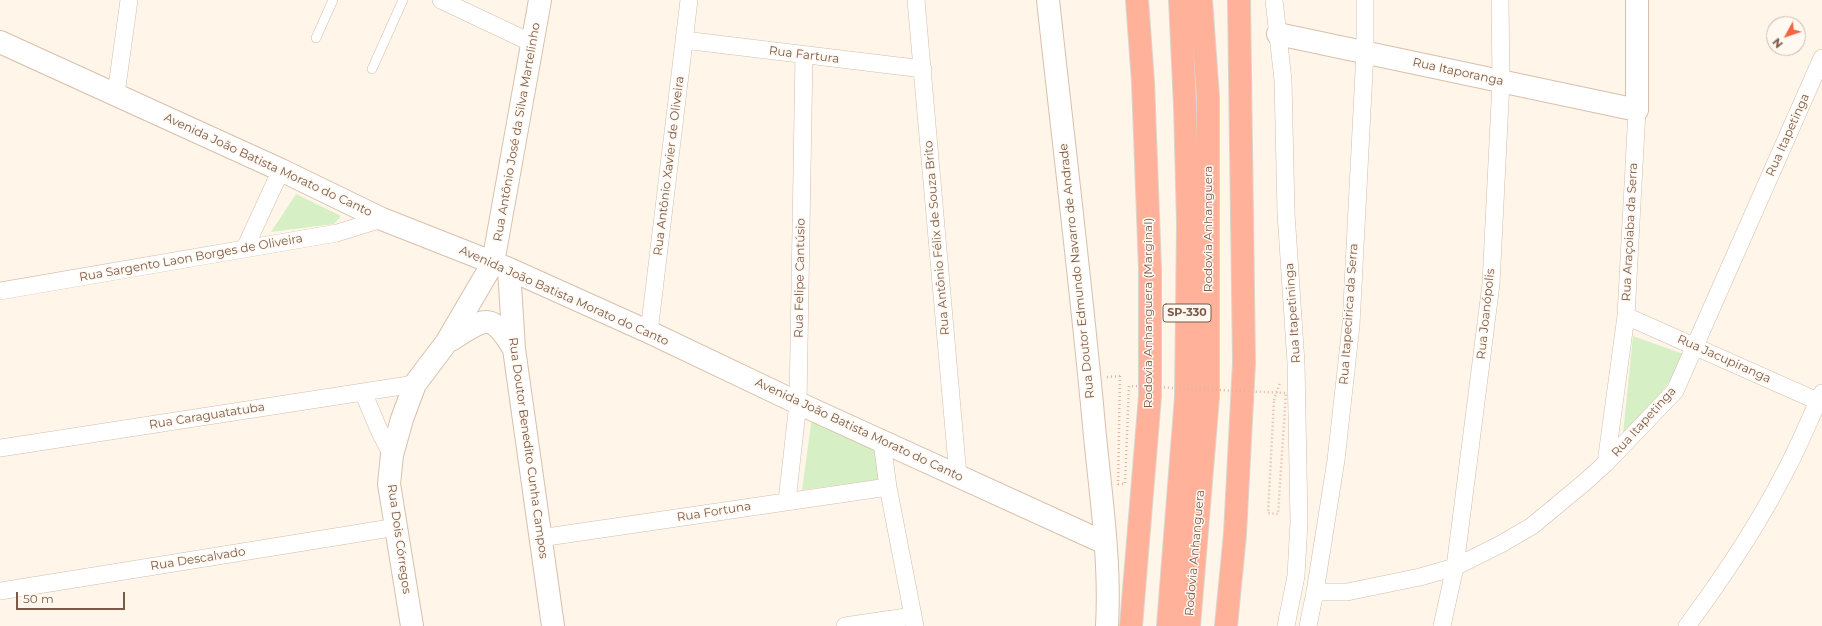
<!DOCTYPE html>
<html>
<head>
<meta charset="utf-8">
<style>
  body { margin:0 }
  #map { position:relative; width:1822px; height:626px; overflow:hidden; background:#fff6e9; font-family:Montserrat,sans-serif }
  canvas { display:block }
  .north { position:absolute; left:1766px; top:16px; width:40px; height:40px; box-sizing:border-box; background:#fff9f2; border:1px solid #cbb9ae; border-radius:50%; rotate:230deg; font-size:11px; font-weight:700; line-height:16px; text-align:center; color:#7d5a48 }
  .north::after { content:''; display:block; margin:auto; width:14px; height:18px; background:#f56441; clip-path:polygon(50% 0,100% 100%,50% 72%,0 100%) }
  .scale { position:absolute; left:16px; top:592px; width:109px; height:18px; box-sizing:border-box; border:2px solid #7d5a48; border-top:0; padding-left:5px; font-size:12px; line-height:14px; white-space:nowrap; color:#7d5a48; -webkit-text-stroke:3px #fff9f2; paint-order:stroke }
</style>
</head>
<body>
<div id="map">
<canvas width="1822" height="626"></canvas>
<div class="north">N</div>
<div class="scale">50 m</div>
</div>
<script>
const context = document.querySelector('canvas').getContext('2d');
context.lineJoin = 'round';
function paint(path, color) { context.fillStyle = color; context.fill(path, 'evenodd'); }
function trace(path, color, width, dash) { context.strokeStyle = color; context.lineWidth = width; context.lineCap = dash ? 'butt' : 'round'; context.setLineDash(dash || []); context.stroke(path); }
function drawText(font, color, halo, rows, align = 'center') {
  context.font = font + ' Montserrat,sans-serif'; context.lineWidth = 3; context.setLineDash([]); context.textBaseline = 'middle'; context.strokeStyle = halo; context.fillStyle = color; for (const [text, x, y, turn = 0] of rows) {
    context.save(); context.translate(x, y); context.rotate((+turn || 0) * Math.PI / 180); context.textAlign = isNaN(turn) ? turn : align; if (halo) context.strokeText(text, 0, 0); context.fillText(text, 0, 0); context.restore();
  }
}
paint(new Path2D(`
  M296,194L341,216L334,224L271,232Z
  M1633,336L1689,356L1653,403L1623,434Z
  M812,417L876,446L882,479L802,490Z`), '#d7efc5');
const lane = new Path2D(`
  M316,38L333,0
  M372,69L403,0`);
const street = new Path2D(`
  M441,0L532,43
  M916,0L958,476
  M1274,0L1283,80L1286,213L1296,363L1299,522L1296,576L1286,626
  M684,40L923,69
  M116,94L129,0
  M245,248L281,170
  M0,291L337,233L382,219
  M1626,316L1822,403
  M649,332L689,0
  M363,392L379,430L392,455
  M882,442L888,487L915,626
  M0,448L415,384
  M1606,463L1626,316L1637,110
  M787,501L798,403L804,55
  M540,538L888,487
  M0,591L397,527
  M1315,592H1347L1420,577L1455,567L1501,544L1532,526L1585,482L1606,463L1675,391L1822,58
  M845,626L913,616
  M1308,626L1315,592L1336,460L1351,325L1365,52V0
  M1442,626L1455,567L1491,284L1501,81L1500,0
  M1687,626C1724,576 1759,524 1787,468C1800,444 1810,418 1822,393`);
const secondary = new Path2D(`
  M1048,0C1063,138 1080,276 1093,415C1099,485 1111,556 1107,626
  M1278,34L1637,110V0
  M0,42L281,170L382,219L509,269L649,332L798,403L1105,543
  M509,269L514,349L553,626
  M451,340C485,318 491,311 514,349
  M412,626L389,484L392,455L402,419L415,384L446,343L493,263L540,0`);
const highway = new Path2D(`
  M1131,626L1150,396V269L1143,82L1137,0
  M1168,626L1186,397L1188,223L1185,106L1180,0
  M1189,626L1208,397V97L1201,0
  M1226,626L1235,534L1244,363L1239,0`);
trace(lane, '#d3bcac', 10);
trace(street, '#d3bcac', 18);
trace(secondary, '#d9bfab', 24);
trace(highway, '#ddd4cf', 24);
trace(new Path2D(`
  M1107,377L1120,376
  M1274,400L1280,383`), '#deb59f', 2.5, [1, 3]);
trace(lane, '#fff', 9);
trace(street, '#fff', 17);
trace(secondary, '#fff', 22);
trace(highway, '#ffb19a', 22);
trace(new Path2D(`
  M1120,376L1118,484H1125L1129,386L1286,393L1278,514L1268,513L1274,400`), '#deb59f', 2.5, [1, 3]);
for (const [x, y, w] of [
  [1187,313,48]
]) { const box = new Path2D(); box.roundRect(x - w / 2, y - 9, w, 18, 3); context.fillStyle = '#fff9f2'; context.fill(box); trace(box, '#7d5a48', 1); }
drawText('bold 11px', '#7d5a48', null, [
  ["SP-330",1187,313]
]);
drawText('12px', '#7d5a48', '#fff9f2', [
  ["Rua Fartura",804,55,7],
  ["Rua Itaporanga",1458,72,12],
  ["Rua Antônio José da Silva Martelinho",517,132,-80],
  ["Rua Itapetinga",1788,135,-66],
  ["Avenida João Batista Morato do Canto",268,165,25],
  ["Rua Antônio Xavier de Oliveira",669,166,-83],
  ["Rodovia Anhanguera",1208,229,-90],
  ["Rua Araçoiaba da Serra",1630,232,-87],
  ["Rua Antônio Félix de Souza Brito",937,238,-95],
  ["Rua Sargento Laon Borges de Oliveira",191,258,-10],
  ["Rua Doutor Edmundo Navarro de Andrade",1077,271,-96],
  ["Rua Felipe Cantúsio",800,278,-89],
  ["Avenida João Batista Morato do Canto",564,296,24],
  ["Rodovia Anhanguera (Marginal)",1148,313,-90],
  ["Rua Itapetininga",1293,313,-94],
  ["Rua Itapecirica da Serra",1349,314,-86],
  ["Rua Joanópolis",1486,314,-84],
  ["Rua Jacupiranga",1724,359,24],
  ["Rua Caraguatatuba",207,416,-9],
  ["Rua Itapetinga",1644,422,-48],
  ["Avenida João Batista Morato do Canto",859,430,25],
  ["Rua Doutor Benedito Cunha Campos",528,448,82],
  ["Rua Fortuna",714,512,-9],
  ["Rua Dois Córregos",399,539,82],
  ["Rodovia Anhanguera",1195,553,-85],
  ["Rua Descalvado",198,559,-9]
]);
</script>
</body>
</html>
